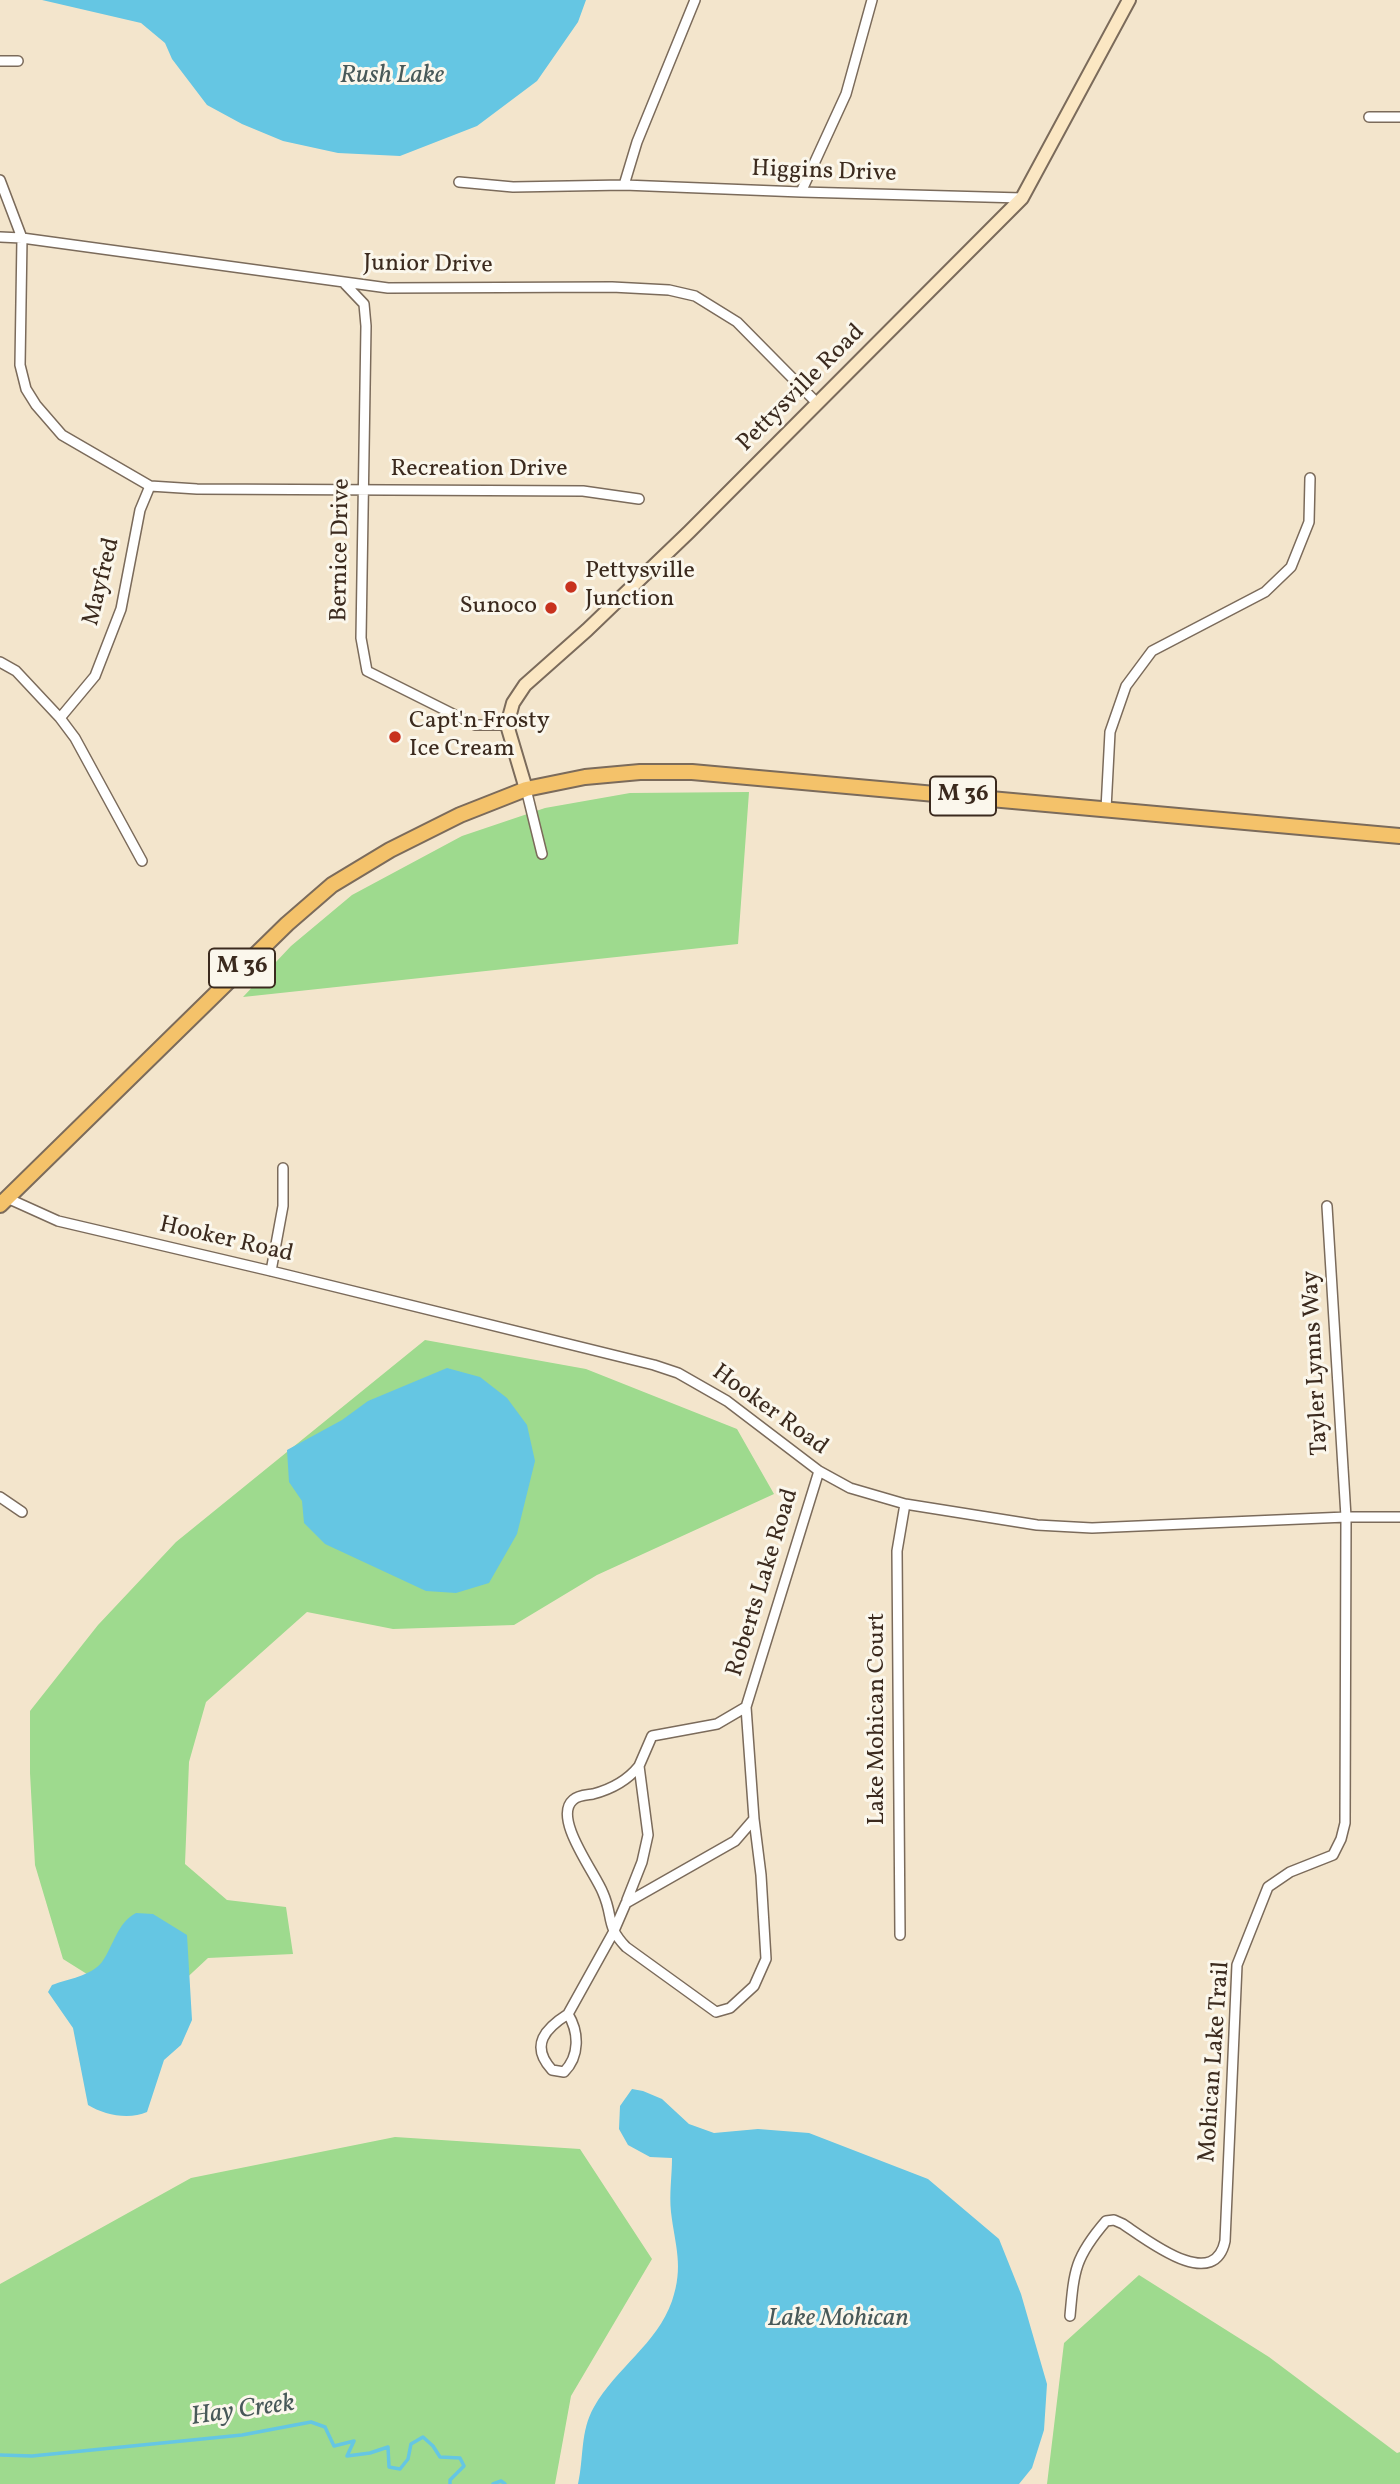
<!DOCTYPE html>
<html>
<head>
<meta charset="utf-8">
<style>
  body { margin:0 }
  canvas { display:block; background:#f3e5cc }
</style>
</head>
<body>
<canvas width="1400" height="2484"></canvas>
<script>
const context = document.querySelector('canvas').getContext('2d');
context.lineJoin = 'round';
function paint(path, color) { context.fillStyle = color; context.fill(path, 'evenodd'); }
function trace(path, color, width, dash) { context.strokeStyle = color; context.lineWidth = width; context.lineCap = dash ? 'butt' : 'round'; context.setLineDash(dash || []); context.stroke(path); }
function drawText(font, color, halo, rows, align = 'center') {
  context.font = font + ' Vollkorn,serif'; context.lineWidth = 6; context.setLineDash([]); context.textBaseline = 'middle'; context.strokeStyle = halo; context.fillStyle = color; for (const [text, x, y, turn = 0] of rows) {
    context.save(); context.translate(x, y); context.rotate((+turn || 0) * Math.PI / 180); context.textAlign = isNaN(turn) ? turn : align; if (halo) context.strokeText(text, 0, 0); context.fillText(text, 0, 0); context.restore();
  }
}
paint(new Path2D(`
  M749,792L738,944L243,997L291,946L352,895L462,836L545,808L630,793Z
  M425,1340L586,1369L737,1429L774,1494L597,1575L514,1625L393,1629L307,1612L206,1702L189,1762L185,1864L227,1900L286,1907L293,1954L208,1958L149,2013L63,1959L35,1865L30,1773V1711L98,1625L176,1542Z
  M395,2137L580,2149L652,2259L571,2396L555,2484H0V2284L191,2178Z
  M1139,2275L1269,2357L1397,2453L1400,2452V2484H1047L1064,2343Z`), '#9eda8e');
paint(new Path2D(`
  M42,0H586L578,22L537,81L477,126L400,156L338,153L283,141L242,124L207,105L172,59L165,43L141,23Z
  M447,1368L480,1377L507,1398L527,1425L535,1461L517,1534L489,1583L456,1593L426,1591L325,1544L304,1523L302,1501L289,1482L287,1450L342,1420L368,1401Z
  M136,1913L153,1914L187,1935L192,2020L181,2045L164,2060L147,2112C129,2120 104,2115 88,2105L73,2028L48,1992L52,1985C68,1979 91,1976 102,1962C114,1945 117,1923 136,1913Z
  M632,2089L643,2091L662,2099L689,2124L714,2133L758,2129L809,2133L928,2179L999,2239L1021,2294L1047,2384L1044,2430L1032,2468L1019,2484H578C584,2458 580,2431 594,2407C616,2368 657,2344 672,2301C684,2266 675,2246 671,2212C669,2194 672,2176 672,2158L650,2157L628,2145L619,2129L620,2106Z`), '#65c6e3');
trace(new Path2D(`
  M0,2455L32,2456L242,2435L311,2422L325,2427L334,2446L354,2441L347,2456L370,2453L388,2447L389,2467L400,2469L408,2459L411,2444L423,2437L433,2446L440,2457L460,2458L464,2466L450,2480V2484
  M493,2484L501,2481L505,2484`), '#65c6e3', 3.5);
const minor = new Path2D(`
  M0,61H18
  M1369,117H1400
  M0,180L22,238L20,365L26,389L36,405L62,435L150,486L197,489L583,491L639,499
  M459,182L513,187L624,185L801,192L1022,198
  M624,185L637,142L695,0
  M801,192L846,94L872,0
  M0,237L22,238L388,288L612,287L669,290L695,296L737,322L817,403
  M345,284L364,304L366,326L361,638L367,671L475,725H507
  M0,662L16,671L60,718L75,738L142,861
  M60,718L95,676L121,609L140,510L150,486
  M526,789L542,854
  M1106,809L1110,732L1126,686L1152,651L1265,592L1291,567L1309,522L1310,478
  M7,1198L58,1221L271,1271L654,1365L678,1373L727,1401L819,1471L850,1488L905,1504L1037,1525L1092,1528L1346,1517H1400
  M271,1271L283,1206V1168
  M0,1497L22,1512
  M639,1766C627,1781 612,1789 593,1794C587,1795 578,1795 573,1800C552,1818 596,1874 603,1893C614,1918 605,1925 626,1947L716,2012L730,2008L754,1986L766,1959L761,1875L754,1819
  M627,1900L642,1862L648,1835L639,1766L652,1736L717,1724L746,1707
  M900,1935L897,1551L905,1504
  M568,2014C546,2028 529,2045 552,2070L564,2072C580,2056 579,2032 568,2014L613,1933L626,1903L735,1841L754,1819L746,1707L819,1471
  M1070,2316C1074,2270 1075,2257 1106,2221L1114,2220L1123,2224C1147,2240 1214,2293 1225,2241L1237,1965L1268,1887L1290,1872L1333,1855L1341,1839L1345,1823L1346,1517L1327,1206`);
const secondary = new Path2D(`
  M526,789L507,725L513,703L525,685L587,630L689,532L1022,198L1129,0`);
const primary = new Path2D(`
  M0,1205L287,924L332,885L390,850L460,815L526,789L585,777L640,772H692L1400,836`);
trace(minor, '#7b6b5b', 12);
trace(secondary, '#7b6b5b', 16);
trace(primary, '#7b6b5b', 18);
trace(minor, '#fff', 9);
trace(secondary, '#fbe7c3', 12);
trace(primary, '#f4c26a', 14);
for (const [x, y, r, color] of [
  [571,587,7,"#c8321e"],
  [551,608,7,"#c8321e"],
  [395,737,7,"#c8321e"]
]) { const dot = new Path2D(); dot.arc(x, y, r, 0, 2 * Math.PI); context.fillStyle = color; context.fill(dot); trace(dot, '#fbf7ec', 2.5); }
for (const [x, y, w] of [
  [963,796,66],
  [242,968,66]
]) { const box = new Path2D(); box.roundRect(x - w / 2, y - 19.5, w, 39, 5); context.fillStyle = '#fbf7ec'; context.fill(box); trace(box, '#3b2a1e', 2); }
drawText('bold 23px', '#3b2a1e', null, [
  ["M 36",963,796],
  ["M 36",242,968]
]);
drawText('24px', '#3b2a1e', '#fbf7ec', [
  ["Higgins Drive",824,173,2],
  ["Junior Drive",428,266,1],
  ["Pettysville Road",802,389,-45],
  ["Recreation Drive",479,471],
  ["Bernice Drive",342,550,-89],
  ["Mayfred",103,582,-76],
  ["Hooker Road",226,1241,13],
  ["Tayler Lynns Way",1317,1363,-93],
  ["Hooker Road",769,1411,36],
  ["Roberts Lake Road",764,1583,-73],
  ["Lake Mohican Court",879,1719,-90],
  ["Mohican Lake Trail",1216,2062,-86]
]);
drawText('24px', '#3b2a1e', '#fbf7ec', [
  ["Pettysville",585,573],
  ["Junction",585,601],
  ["Sunoco",537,608,"right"],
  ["Capt'n Frosty",409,723],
  ["Ice Cream",409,751]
], 'left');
drawText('italic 26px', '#485959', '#fbf7ec', [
  ["Rush Lake",392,77],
  ["Lake Mohican",838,2320],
  ["Hay Creek",243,2412,-8]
]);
</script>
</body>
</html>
